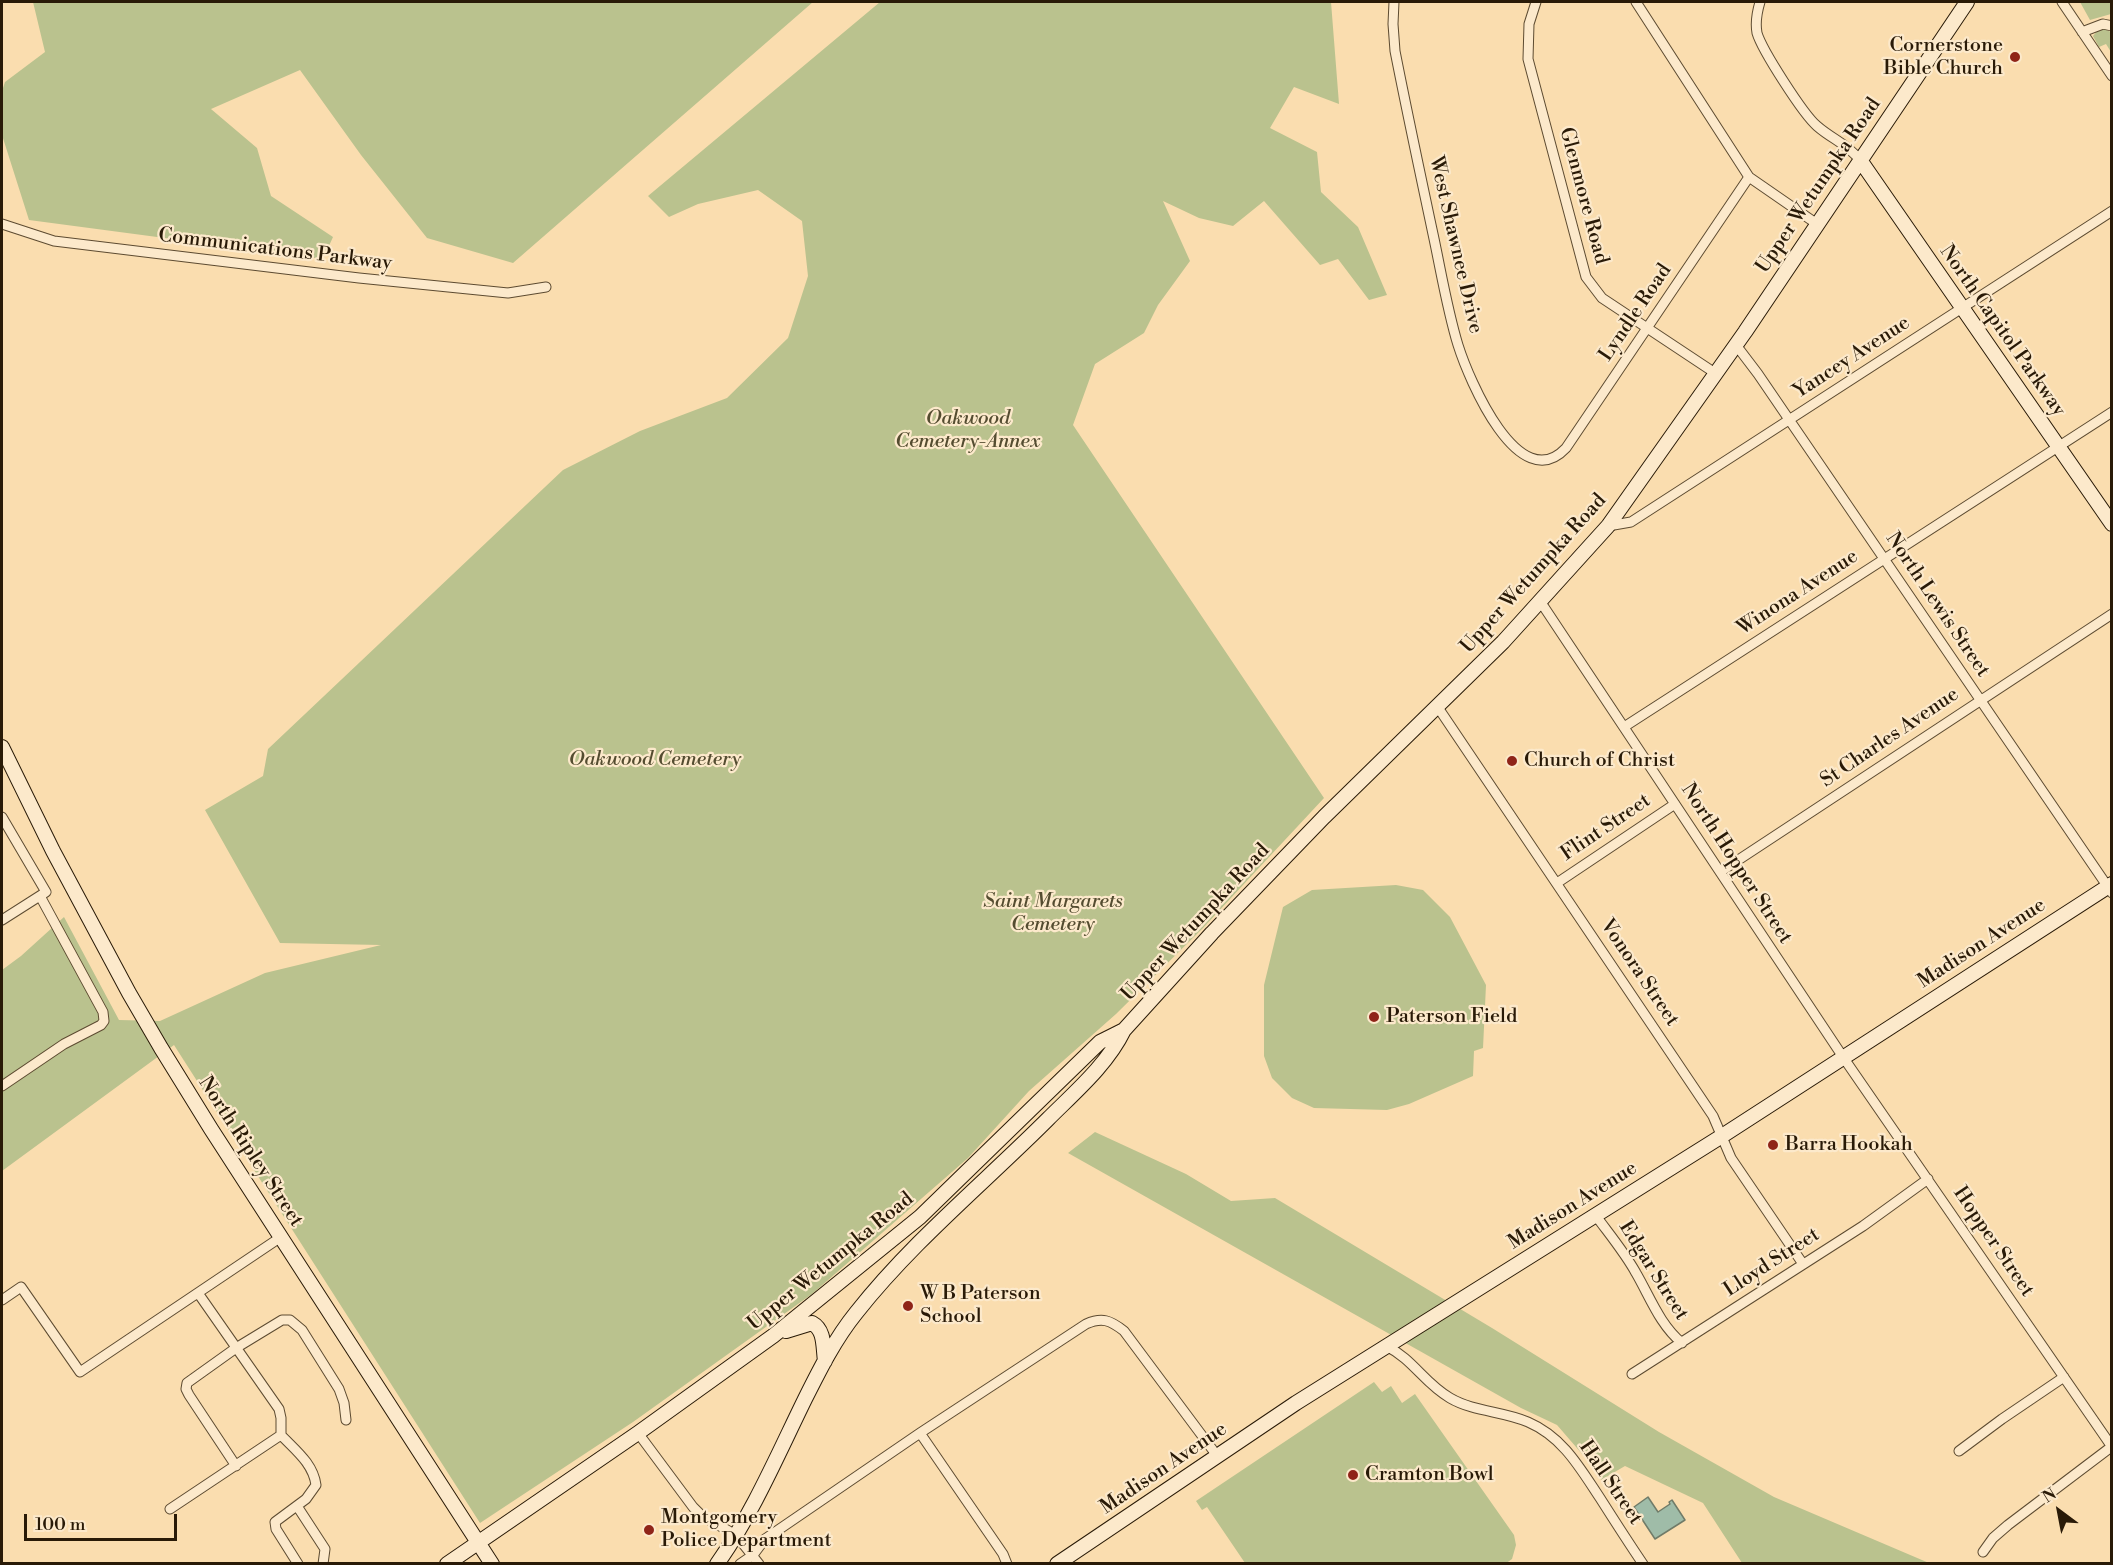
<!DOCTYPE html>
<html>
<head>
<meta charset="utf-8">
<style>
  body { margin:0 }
  #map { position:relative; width:2113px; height:1565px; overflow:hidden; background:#faddaf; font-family:"Libre Bodoni",serif }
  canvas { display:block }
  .frame { position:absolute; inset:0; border:3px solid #291a07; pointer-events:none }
  .north { position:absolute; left:2029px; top:1481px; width:60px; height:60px; -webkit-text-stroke:4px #fce9cb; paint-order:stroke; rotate:328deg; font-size:16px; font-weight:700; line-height:24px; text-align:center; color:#291a07 }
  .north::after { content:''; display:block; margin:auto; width:21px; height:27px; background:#291a07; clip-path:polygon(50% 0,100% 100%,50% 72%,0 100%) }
  .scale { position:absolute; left:24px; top:1514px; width:153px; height:27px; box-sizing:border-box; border:3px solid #291a07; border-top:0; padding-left:8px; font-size:18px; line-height:21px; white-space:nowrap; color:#291a07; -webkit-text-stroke:4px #fce9cb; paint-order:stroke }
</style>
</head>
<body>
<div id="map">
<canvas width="2113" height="1565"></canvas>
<div class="frame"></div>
<div class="north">N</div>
<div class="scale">100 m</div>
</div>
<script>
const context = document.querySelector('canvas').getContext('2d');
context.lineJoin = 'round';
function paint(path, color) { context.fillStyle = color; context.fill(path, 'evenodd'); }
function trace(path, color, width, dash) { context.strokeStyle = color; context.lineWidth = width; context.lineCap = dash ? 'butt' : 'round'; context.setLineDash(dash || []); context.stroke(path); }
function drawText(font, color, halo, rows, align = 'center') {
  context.font = font + ' "Libre Bodoni",serif'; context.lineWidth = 4.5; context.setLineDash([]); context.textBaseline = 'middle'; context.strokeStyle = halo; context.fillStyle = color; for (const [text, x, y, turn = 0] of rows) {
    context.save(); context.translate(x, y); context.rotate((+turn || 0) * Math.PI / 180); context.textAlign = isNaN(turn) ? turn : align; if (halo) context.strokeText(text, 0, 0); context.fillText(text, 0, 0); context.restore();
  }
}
paint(new Path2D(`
  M33,2H813L513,263L427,238L361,155L300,70L211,109L257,148L271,196L333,237L323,259L29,220L2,135V91L5,82L45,52Z
  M880,2H1331L1339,104L1294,87L1270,128L1317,152L1321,192L1358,227L1387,295L1369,300L1338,259L1320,265L1264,201L1233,226L1199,218L1163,201L1190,261L1158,305L1144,333L1095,364L1073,425L1324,798L1203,928L1116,1014L1029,1091L968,1158L812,1294L633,1422L480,1523L174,1045L2,1171V970L21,956L64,917L119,1020L160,1021L265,973L381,945L280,943L205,810L263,776L268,749L563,470L640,431L727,398L788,338L808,276L802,221L758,190L698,204L669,217L648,196Z
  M2080,2H2111V14L2090,20Z
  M2105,29L2111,32V52L2106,44L2099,47L2093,36L2098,30Z
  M1396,885L1423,890L1450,917L1486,985L1483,1048L1474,1051L1473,1076L1409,1104L1387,1110L1314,1108L1292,1098L1272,1078L1264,1056V985L1283,907L1312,890Z
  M1095,1132L1186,1174L1231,1201L1275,1198L1492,1328L1659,1432L1774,1497L1929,1563H1742L1703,1503L1625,1466L1601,1480L1589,1462L1557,1425L1521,1408L1068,1153Z
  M1374,1382L1382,1392L1391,1386L1402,1403L1415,1394L1514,1535L1516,1545L1512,1559L1505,1564L1245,1563L1207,1507L1202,1510L1196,1501Z`), '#bac28e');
const water = new Path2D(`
  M1648,1497L1658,1512L1670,1504L1669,1502L1672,1500L1685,1520L1655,1539L1634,1507Z`);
paint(water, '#9fbca8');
trace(water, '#707b68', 1.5);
const street = new Path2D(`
  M1394,2L1393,24L1395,51C1407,112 1420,173 1433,234C1441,271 1447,309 1458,345C1469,380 1519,498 1566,448L1749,177
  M1536,2L1529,24L1528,59L1586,277L1602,298L1715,373
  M1636,2L1749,177L1817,224
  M1760,2C1757,12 1755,22 1757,33C1762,50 1803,114 1817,126C1833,140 1845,142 1860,160
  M2062,2L2112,76
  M2082,32L2103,24L2112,26
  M2,224L54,241L359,278L508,293L546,287
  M1736,345L1758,374L2112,893
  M1608,526L1631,522L2112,211
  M1540,601L1843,1057L2112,1447
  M1437,706L1713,1116L1731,1158L1803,1264
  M1624,727L2112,412
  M2,817L46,892L2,920
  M1720,872L2112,614
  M1557,883L1675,804
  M2,1086L64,1044L101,1025L104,1021L103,1012L40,896
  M1596,1216C1610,1235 1625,1253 1636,1273C1650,1297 1660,1325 1682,1343
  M2,1300L21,1287L80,1372L281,1237
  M1386,1346C1413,1359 1424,1383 1450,1398C1474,1412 1503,1411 1528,1422C1563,1437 1580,1468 1600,1498C1614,1520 1628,1542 1643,1564
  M1632,1374L1863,1226L1928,1179
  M638,1433L693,1507L702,1516L736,1535L759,1564
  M920,1433L1003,1554L1007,1564
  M281,1435C295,1450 313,1463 316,1485L306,1499L275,1522L276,1529L298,1564
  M1959,1451L2002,1419L2064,1377
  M236,1466L189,1395L186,1389L187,1383L236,1348L282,1320H290L302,1330L339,1389L344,1403L346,1420
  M297,1506L325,1549L323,1564
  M170,1509L281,1435V1418L279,1409L198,1293
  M1983,1552L1993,1538L2008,1525L2111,1447
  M740,1564L753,1555L765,1539L920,1433L1086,1324C1102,1317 1110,1320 1124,1331L1218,1457`);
const secondary = new Path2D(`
  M1860,160L2112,524
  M2,747L53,851L129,993L161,1048L211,1129L492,1564
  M786,1331L812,1323C825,1330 823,1347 825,1361
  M447,1564L638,1433L773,1336L920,1217L1100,1042L1124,1030
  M717,1564C753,1513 778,1454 805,1399C820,1369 835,1339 856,1313C912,1242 984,1183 1048,1119C1075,1092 1107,1065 1124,1030L1212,933L1324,817L1503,642L1608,526L1745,332L1967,2
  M1057,1564L1296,1403L1722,1136L2112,884`);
trace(street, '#5d4b31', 11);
trace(secondary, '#291a07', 16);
trace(street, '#fce9cb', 9);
trace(secondary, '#fce9cb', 14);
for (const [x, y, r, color] of [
  [2015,57,6,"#8f2418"],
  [1512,761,6,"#8f2418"],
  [1374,1017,6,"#8f2418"],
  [1773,1145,6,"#8f2418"],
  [908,1306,6,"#8f2418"],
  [1353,1475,6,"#8f2418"],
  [649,1530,6,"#8f2418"]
]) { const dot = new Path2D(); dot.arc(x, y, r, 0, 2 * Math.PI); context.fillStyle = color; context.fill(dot); trace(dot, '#fce9cb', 2); }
drawText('20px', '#291a07', '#fce9cb', [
  ["Cornerstone",2003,46,"right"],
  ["Bible Church",2003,69,"right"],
  ["Church of Christ",1524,761],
  ["Paterson Field",1386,1017],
  ["Barra Hookah",1785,1145],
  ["W B Paterson",920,1294],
  ["School",920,1317],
  ["Cramton Bowl",1365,1475],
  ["Montgomery",661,1518],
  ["Police Department",661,1541]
], 'left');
drawText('20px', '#291a07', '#fce9cb', [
  ["Upper Wetumpka Road",1819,186,-56],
  ["Glenmore Road",1583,196,75],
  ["West Shawnee Drive",1455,245,77],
  ["Communications Parkway",275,250,7],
  ["Lyndle Road",1636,313,-56],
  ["North Capitol Parkway",2002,331,55],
  ["Yancey Avenue",1852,358,-33],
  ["Upper Wetumpka Road",1534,574,-48],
  ["Winona Avenue",1798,593,-33],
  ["North Lewis Street",1937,605,56],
  ["St Charles Avenue",1890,738,-34],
  ["Flint Street",1606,828,-34],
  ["North Hopper Street",1736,864,57],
  ["Upper Wetumpka Road",1196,923,-47],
  ["Madison Avenue",1982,944,-33],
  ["Vonora Street",1639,973,56],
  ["North Ripley Street",250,1152,57],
  ["Madison Avenue",1573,1206,-32],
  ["Hopper Street",1993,1242,56],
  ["Upper Wetumpka Road",831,1262,-39],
  ["Lloyd Street",1772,1263,-33],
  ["Edgar Street",1653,1271,58],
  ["Madison Avenue",1164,1469,-34],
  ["Hall Street",1610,1483,56]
]);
drawText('italic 20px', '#544c30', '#fce9cb', [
  ["Oakwood",968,419],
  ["Cemetery-Annex",968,442],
  ["Oakwood Cemetery",655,760],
  ["Saint Margarets",1053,902],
  ["Cemetery",1053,925]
]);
</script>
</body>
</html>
